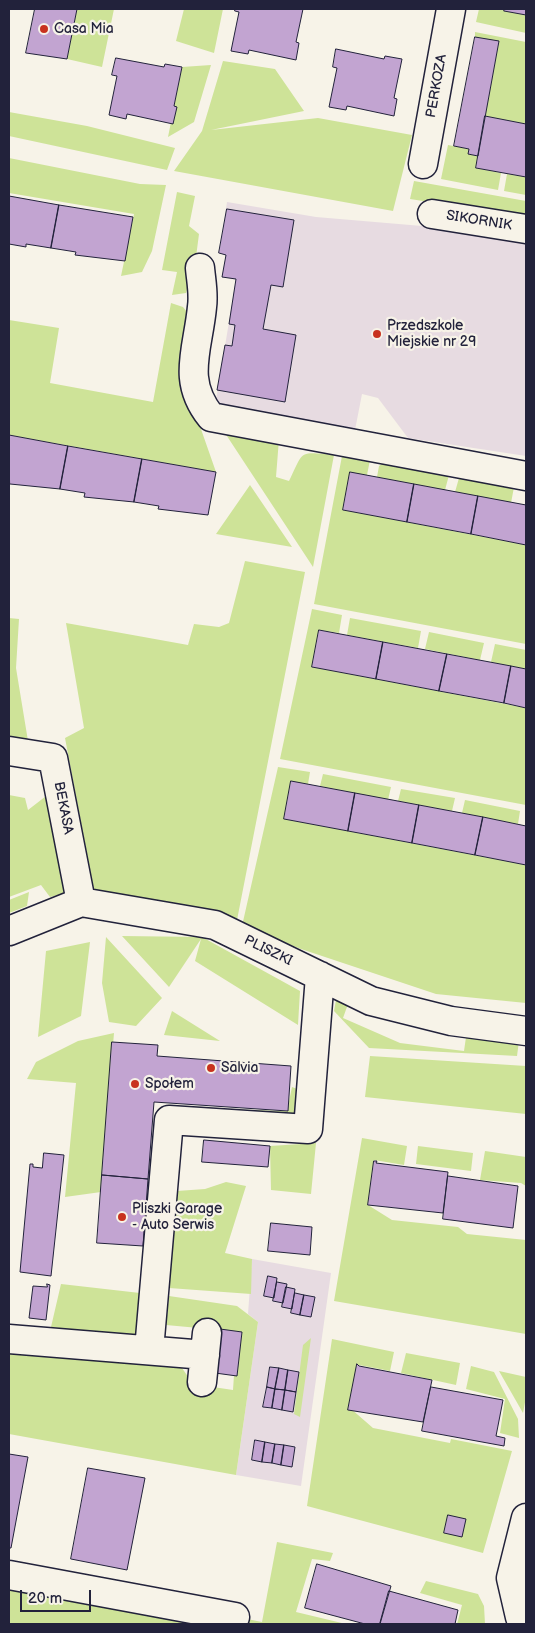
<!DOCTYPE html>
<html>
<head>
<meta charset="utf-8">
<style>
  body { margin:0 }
  #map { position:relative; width:535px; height:1633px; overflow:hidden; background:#f7f3e8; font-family:"Balsamiq Sans",sans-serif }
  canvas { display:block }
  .frame { position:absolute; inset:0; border:10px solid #22223b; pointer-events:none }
  .scale { position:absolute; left:20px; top:1590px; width:71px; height:22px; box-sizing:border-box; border:2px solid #22223b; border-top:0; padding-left:6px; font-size:15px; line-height:18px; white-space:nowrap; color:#22223b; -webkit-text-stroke:4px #f7f3e8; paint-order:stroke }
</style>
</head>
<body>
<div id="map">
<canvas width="535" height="1633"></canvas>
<div class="frame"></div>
<div class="scale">20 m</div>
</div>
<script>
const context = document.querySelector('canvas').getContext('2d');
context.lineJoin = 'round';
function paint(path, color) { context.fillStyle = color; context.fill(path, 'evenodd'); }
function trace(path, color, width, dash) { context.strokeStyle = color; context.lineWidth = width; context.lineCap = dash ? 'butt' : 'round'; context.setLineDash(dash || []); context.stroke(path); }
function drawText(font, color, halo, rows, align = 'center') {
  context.font = font + ' "Balsamiq Sans",sans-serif'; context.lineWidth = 4.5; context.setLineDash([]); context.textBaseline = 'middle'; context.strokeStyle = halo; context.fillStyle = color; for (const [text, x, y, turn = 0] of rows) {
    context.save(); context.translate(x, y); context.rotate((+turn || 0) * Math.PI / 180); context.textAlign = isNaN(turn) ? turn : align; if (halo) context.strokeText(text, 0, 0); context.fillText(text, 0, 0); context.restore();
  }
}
paint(new Path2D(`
  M227,202L316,217L422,226L526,240V456L408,438L378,398L362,394L355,430L215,406L236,280L222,277L226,255L219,253Z
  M252,1259L331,1273L301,1486L236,1475L258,1322L248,1314Z`), '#e7dbe1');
paint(new Path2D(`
  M77,9H114L102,67L67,59Z
  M184,9H223L214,53L176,41Z
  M479,9H505V11L526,15V33L476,22Z
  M475,32L526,42V124L485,116L499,42L475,37Z
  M223,61L275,69L304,111L211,130L318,118L412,135L393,211L174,171L202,131Z
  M211,65L194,122L168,137L182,67Z
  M9,112L87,126L175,148L167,170L9,136Z
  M448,145L469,149V154L478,156L476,168L501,173L498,190L441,179Z
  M9,158L140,184L166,185L152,251L142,272L121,276L134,214L9,193Z
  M507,174L526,177V195L504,191Z
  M414,181L526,201V217L410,199Z
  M177,192L195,196L189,226L199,234L196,257L186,293L172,295L177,272L162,270Z
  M171,303L183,307L192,318L180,378L184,398L195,412L216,472L9,435V320L59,328L50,383L153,402Z
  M221,427L279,439L276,477L289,481C304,451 297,451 334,455L313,567Z
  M342,456L370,460L367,475L350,473L343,510L526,545V644L314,604Z
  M383,463L449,475L445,490L377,477L379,466Z
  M459,478L514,487L511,503L455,492Z
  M250,485L292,547L216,534Z
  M245,561L305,572L237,920L94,891L65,738L84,728L66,623L188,645L194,624L219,627L229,623Z
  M312,609L342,615L339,633L319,630L312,667L526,708V805L280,759Z
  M9,618L19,619L16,668L28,741L9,738Z
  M350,618L421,631L418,648L347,635Z
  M429,632L484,643L480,660L425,649Z
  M495,644L526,650V669L491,662Z
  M278,767L310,772L308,784L291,782L284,819L526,865V1003L436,994L301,949L242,926Z
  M323,774L391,787L388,800L320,786Z
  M59,786L79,890L50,897L41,885L9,897V795L25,798L28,810Z
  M401,789L455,798L452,811L398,801Z
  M465,800L520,811L518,824L462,813Z
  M29,892L27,906L9,913V900Z
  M122,936L202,937L300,991L298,1025L195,961L201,939L169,987Z
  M106,937L162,998L136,1026L109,1022L102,983Z
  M90,942L81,1016L38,1037L46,951Z
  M336,1000L348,1004L343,1018L400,1043L464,1051L466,1037L519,1041L517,1056L369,1048L334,1011Z
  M172,1011L220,1041L164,1035Z
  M114,1033L101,1192L65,1197L76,1083L27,1079L36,1062L78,1041Z
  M370,1056L526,1066V1114L365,1097Z
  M292,1087L300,1090L295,1120L222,1117L223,1109L287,1111Z
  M362,1138L407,1146L404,1165L374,1160L368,1205L392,1220L458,1227L467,1234L526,1240V1334L334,1301Z
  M316,1143L311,1194L271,1190L270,1146Z
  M418,1146L473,1153L471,1171L416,1164Z
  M485,1151L526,1157V1186L521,1183L480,1180Z
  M226,1182L246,1186L225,1253L252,1259L251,1294L169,1288L177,1191L205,1189Z
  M61,1284L140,1293V1338L51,1327Z
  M169,1296L237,1306L258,1322L236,1475L9,1434V1351L174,1363L182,1368L193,1384L233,1390L234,1375H237L242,1332L166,1325Z
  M311,1338L300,1417L294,1414L303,1345Z
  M332,1339L394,1352L390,1371L359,1365L350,1408L373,1428L450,1443L451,1439L512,1451L483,1553L307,1506Z
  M406,1353L460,1363L456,1385L401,1373Z
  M471,1366L494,1372L518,1419L519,1438L500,1433L505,1399L466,1389Z
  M499,1371L526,1377V1397L523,1413Z
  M277,1542L333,1553L330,1561L312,1559L296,1612L346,1624H241L242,1618L262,1622Z
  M426,1581L478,1594L484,1606L485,1624H457L462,1605L420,1593Z
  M9,1590L201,1624H9Z`), '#cee398');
const building = new Path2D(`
  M35,9H77L67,59L26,53Z
  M235,9H303L296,42L299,43L296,60L249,50L248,54L231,51L239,12L235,11Z
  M505,9H526V15L504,11Z
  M475,37L499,41L478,156L468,154L469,149L454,146Z
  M336,49L384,59L385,56L402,59L394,98L397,99L394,116L347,106L346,110L329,107L337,68L333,67Z
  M116,58L164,67L165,64L182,67L174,106L177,107L173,124L127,114L126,119L109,115L117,76L112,75Z
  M485,116L526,124V177L476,168Z
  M9,196L59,205L51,248L26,244V247L9,244Z
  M59,205L133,217L125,261L75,255L76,252L51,248Z
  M227,209L294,220L283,287L271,285L263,329L296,335L285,402L217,390L225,345L232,346L235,325L229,324L236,279L222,277L226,255L219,253Z
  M9,435L68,446L60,489L10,484Z
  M68,446L142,459L134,502L84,497L85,493L60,489Z
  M142,459L216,472L208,515L158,509L159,506L134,502Z
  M350,472L414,484L407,522L343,510Z
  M414,484L478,496L471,534L407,522Z
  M478,496L526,505V545L471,534Z
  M319,630L383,642L376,679L312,667Z
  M383,642L447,654L439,691L376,679Z
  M447,654L511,666L504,703L439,691Z
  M511,666L526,669V708L504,703Z
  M291,781L355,793L348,831L284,819Z
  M355,793L419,805L412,843L348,831Z
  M419,805L483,817L475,855L412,843Z
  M483,817L526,826V865L475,855Z
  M112,1042L158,1045L157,1056L291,1066L288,1111L154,1102L148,1179L102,1175Z
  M204,1140L270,1146L268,1167L202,1162Z
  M44,1153L64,1155L51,1276L20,1272L30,1164H33V1167L42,1168Z
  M374,1161H377L376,1163L448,1172L443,1213L368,1205Z
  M102,1175L148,1179L143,1246L97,1243Z
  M448,1176L518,1186L513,1228L443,1219Z
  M271,1223L312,1227L310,1255L268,1251Z
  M268,1276L277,1278L274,1298L264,1296Z
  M277,1282L287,1284L283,1303L273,1301Z
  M47,1284L50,1285L46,1320L29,1318L33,1286L47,1287Z
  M286,1287L295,1289L292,1309L282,1307Z
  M295,1293L304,1295L300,1315L291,1313Z
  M304,1295L315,1297L311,1317L300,1315Z
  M220,1329L242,1332L237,1376L215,1373Z
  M357,1364L359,1366L432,1380L423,1422L348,1410Z
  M270,1367L279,1368L275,1389L267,1387Z
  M279,1368L288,1370L285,1390L275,1389Z
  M288,1370L299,1372L296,1392L285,1390Z
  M267,1387L275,1389L272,1408L263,1407Z
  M431,1387L503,1400L496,1436L505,1438L504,1446L422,1431Z
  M275,1389L285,1390L282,1410L272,1408Z
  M285,1390L296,1392L293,1412L282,1410Z
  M255,1440L265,1442L262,1462L252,1460Z
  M265,1442L275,1444L272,1463L262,1462Z
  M275,1444L284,1445L281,1465L272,1463Z
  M284,1445L295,1447L292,1467L281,1465Z
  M9,1454L28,1457L11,1548H9Z
  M88,1468L145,1478L127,1570L71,1559Z
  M448,1515L466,1519L462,1537L444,1533Z
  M317,1564L391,1586L380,1624H365L305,1608Z
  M389,1591L458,1610L455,1624H380Z`);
paint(building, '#c2a4d1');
trace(building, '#22223b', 1);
const minor = new Path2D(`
  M423,164L451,9
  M432,214L526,229
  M200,268C201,280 204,294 202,307C198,350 181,380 211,417L526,476
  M9,751L53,758L81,902
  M9,931L81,902L215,925L371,1001L451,1021L526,1031
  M9,1339L205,1355
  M149,1350L169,1120L308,1129L320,976
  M202,1382L207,1333
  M9,1575L235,1617
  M520,1617L511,1578L526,1518`);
trace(minor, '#22223b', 31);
trace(minor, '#f7f3e8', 28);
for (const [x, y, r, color] of [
  [44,29,5,"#c8321e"],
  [377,334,5,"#c8321e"],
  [211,1068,5,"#c8321e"],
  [135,1084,5,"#c8321e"],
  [122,1217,5,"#c8321e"]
]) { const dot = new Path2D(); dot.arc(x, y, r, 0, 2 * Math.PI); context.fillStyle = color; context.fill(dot); trace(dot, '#f7f3e8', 2); }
drawText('14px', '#22223b', '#f7f3e8', [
  ["Casa Mia",54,29],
  ["Przedszkole",387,326],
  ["Miejskie nr 29",387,342],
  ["Salvia",221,1068],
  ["Społem",145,1084],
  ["Pliszki Garage",132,1209],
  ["- Auto Serwis",132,1225]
], 'left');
drawText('14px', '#22223b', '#f7f3e8', [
  ["PERKOZA",437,86,-80],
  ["SIKORNIK",479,221,9],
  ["BEKASA",63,808,79],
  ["PLISZKI",268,951,26]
]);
</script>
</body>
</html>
